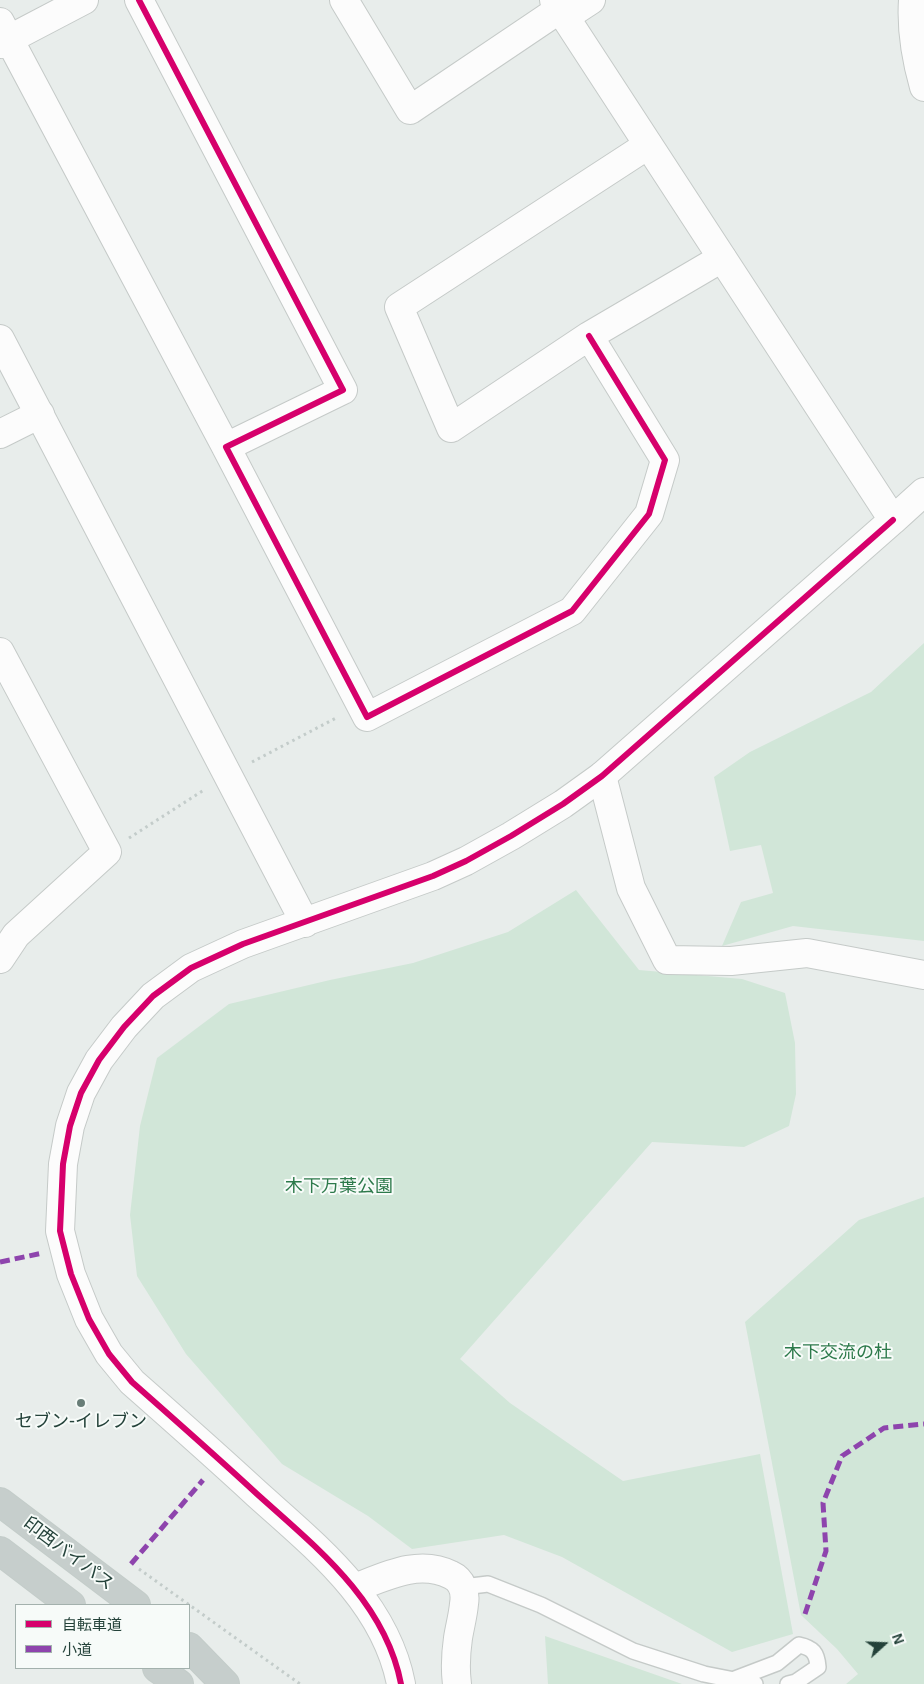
<!DOCTYPE html>
<html>
<head>
<meta charset="utf-8">
<style>
  body { margin:0 }
  #map { position:relative; width:924px; height:1684px; overflow:hidden; background:#e8edeb; font-family:Arial,"Noto Sans JP",sans-serif }
  canvas { display:block }
  .legend { position:absolute; left:15px; top:1604px; width:175px; height:65px; box-sizing:border-box; background:#f7fbf9; border:1px solid #a3b1ad; margin:0; padding:6px 9px; list-style:none; font-size:15px; color:#24423a }
  .legend li { display:flex; align-items:center; gap:10px; height:25px }
  .legend b { width:25px; border:1px solid #a3b1ad }
  .north { position:absolute; left:859px; top:1619px; width:50px; height:50px; -webkit-text-stroke:4px #f7fbf9; paint-order:stroke; rotate:70deg; font-size:14px; font-weight:700; line-height:20px; text-align:center; color:#24423a }
  .north::after { content:''; display:block; margin:auto; width:18px; height:22px; background:#24423a; clip-path:polygon(50% 0,100% 100%,50% 72%,0 100%) }
</style>
</head>
<body>
<div id="map">
<canvas width="924" height="1684"></canvas>
<ul class="legend">
<li><b style="height:6px;background:#d6006c"></b>自転車道</li>
<li><b style="height:6px;background:#8e44ad"></b>小道</li>
</ul>
<div class="north">N</div>
</div>
<script>
const context = document.querySelector('canvas').getContext('2d');
context.lineJoin = 'round';
function paint(path, color) { context.fillStyle = color; context.fill(path, 'evenodd'); }
function trace(path, color, width, dash) { context.strokeStyle = color; context.lineWidth = width; context.lineCap = dash ? 'butt' : 'round'; context.setLineDash(dash || []); context.stroke(path); }
function drawText(font, color, halo, rows, align = 'center') {
  context.font = font + ' Arial,"Noto Sans JP",sans-serif'; context.lineWidth = 4; context.setLineDash([]); context.textBaseline = 'middle'; context.strokeStyle = halo; context.fillStyle = color; for (const [text, x, y, turn = 0] of rows) {
    context.save(); context.translate(x, y); context.rotate((+turn || 0) * Math.PI / 180); context.textAlign = isNaN(turn) ? turn : align; if (halo) context.strokeText(text, 0, 0); context.fillText(text, 0, 0); context.restore();
  }
}
paint(new Path2D(`
  M924,643V941L793,926L722,946L741,902L773,893L761,845L730,851L714,777L750,752L871,692Z
  M576,890L639,970L742,979L785,993L795,1043L796,1094L789,1126L744,1147L652,1142L460,1359L510,1403L623,1481L760,1454L793,1634L732,1652L562,1557L504,1535L412,1549L368,1516L282,1464L186,1354L137,1276L130,1215L140,1126L157,1058L229,1004L330,980L413,963L508,932Z
  M924,1197V1684H846L858,1674L837,1649L801,1615L745,1322L859,1220Z
  M545,1636L682,1684H548Z`), '#d1e6d8');
const service = new Path2D(`
  M463,1587L488,1584L541,1605L633,1651L704,1674L755,1684
  M735,1679L777,1663L799,1645C813,1648 817,1653 818,1667L796,1682L788,1684`);
const minor = new Path2D(`
  M139,0L343,390L226,447L367,717L572,611L649,514L665,460L589,336
  M344,0L410,110L560,9
  M565,17L591,0
  M0,22L226,447
  M0,44L84,0
  M648,145L399,307L451,428L589,336L722,258
  M0,434L40,414
  M0,652L107,852L16,935L0,959
  M602,776L631,888L667,960L731,961L807,953L924,975
  M355,1588C386,1576 419,1559 451,1575C462,1580 466,1592 464,1604C463,1615 460,1626 458,1638C456,1652 455,1669 457,1684`);
const tertiary = new Path2D(`
  M554,0L893,520L924,492
  M913,0C911,29 916,59 924,87
  M0,339L305,923
  M401,1684C385,1601 316,1547 257,1494C216,1456 174,1419 132,1382L109,1354L89,1319L71,1274L60,1231L63,1164L70,1126L81,1093L99,1060L124,1027L153,996L191,968L243,944L433,876L466,861L511,836L563,804L602,776L893,520`);
const trunk = new Path2D(`
  M0,1502L136,1605
  M0,1551L71,1605
  M189,1647L225,1684
  M157,1668L179,1684`);
trace(service, '#c5cac8', 18);
trace(minor, '#c5cac8', 30);
trace(tertiary, '#c5cac8', 30);
trace(trunk, '#c3ccc9', 30);
trace(new Path2D(`
  M252,762L338,717
  M129,838L204,790
  M139,1569L300,1684`), '#c3ccca', 3, [2.5, 4]);
trace(service, '#fcfcfc', 15);
trace(minor, '#fcfcfc', 28);
trace(tertiary, '#fcfcfc', 28);
trace(trunk, '#c6cecc', 28);
trace(new Path2D(`
  M0,1262L43,1253
  M131,1564L203,1480
  M805,1614L826,1551L823,1503L842,1456L884,1428L924,1424`), '#8e44ad', 5, [10, 5]);
trace(new Path2D(`
  M139,0L343,390L226,447L367,717L572,611L649,514L665,460L589,336
  M401,1684C385,1601 316,1547 257,1494C216,1456 174,1419 132,1382L109,1354L89,1319L71,1274L60,1231L63,1164L70,1126L81,1093L99,1060L124,1027L153,996L191,968L243,944L433,876L466,861L511,836L563,804L602,776L893,520`), '#d6006c', 6);
for (const [x, y, r, color] of [
  [81,1403,5,"#697e78"]
]) { const dot = new Path2D(); dot.arc(x, y, r, 0, 2 * Math.PI); context.fillStyle = color; context.fill(dot); trace(dot, '#f7fbf9', 2); }
drawText('18px', '#2d7a4b', '#f7fbf9', [
  ["木下万葉公園",339,1187],
  ["木下交流の杜",838,1353]
]);
drawText('18px', '#24423a', '#f7fbf9', [
  ["セブン-イレブン",81,1422]
]);
drawText('18px', '#24423a', '#f7fbf9', [
  ["印西バイパス",68,1554,37]
]);
</script>
</body>
</html>
